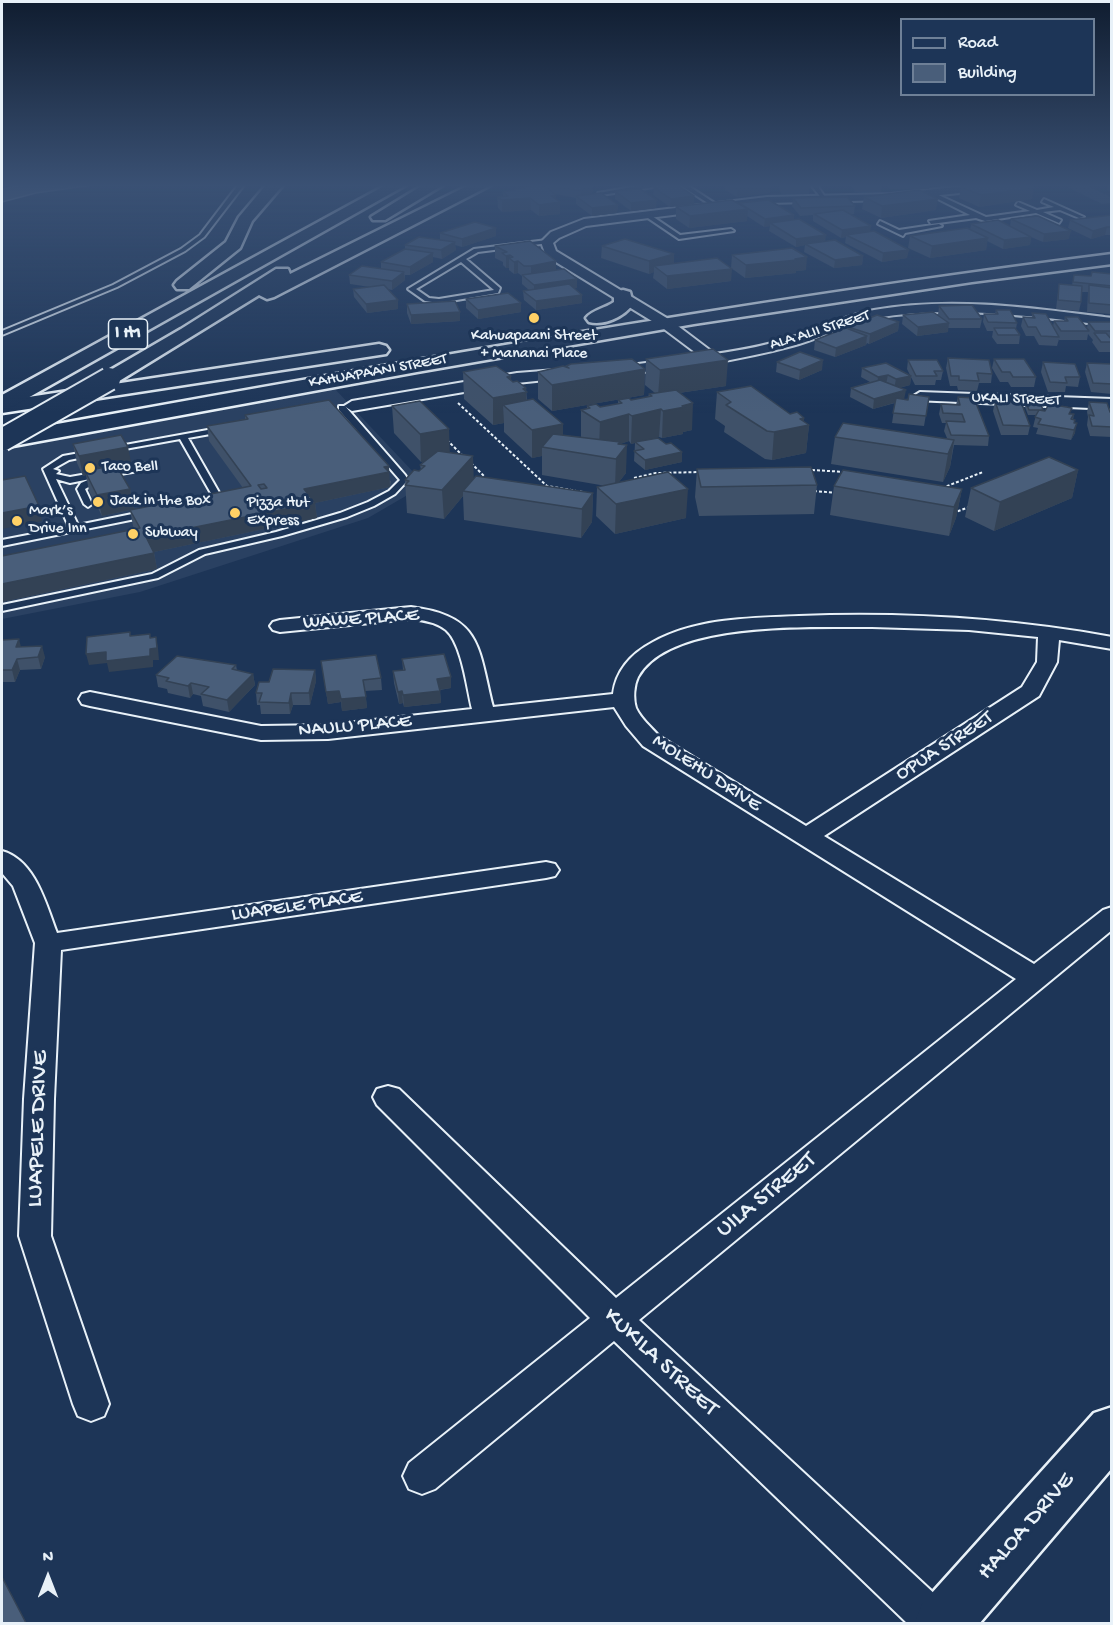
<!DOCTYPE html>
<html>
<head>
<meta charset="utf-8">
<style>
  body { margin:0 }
  #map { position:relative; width:1113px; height:1625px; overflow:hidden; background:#1d3557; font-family:"Gochi Hand",sans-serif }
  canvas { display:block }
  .frame { position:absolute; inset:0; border:3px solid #e8f1f8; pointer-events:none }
  .legend { position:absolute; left:900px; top:18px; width:195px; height:78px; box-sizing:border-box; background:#1d3557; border:2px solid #6e8097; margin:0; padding:8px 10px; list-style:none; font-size:18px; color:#e8f1f8 }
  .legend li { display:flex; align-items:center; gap:12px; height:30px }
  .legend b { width:30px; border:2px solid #6e8097 }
  .north { position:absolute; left:18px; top:1547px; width:60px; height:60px; -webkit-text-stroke:4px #1d3557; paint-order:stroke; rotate:0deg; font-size:16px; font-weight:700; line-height:24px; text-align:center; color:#e8f1f8 }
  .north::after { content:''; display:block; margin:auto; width:21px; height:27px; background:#e8f1f8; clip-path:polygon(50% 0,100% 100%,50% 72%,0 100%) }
</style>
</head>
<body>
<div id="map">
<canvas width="1113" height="1625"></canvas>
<div class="frame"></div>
<ul class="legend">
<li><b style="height:8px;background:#1d3557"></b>Road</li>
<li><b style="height:16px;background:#495e7a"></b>Building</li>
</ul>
<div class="north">N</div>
</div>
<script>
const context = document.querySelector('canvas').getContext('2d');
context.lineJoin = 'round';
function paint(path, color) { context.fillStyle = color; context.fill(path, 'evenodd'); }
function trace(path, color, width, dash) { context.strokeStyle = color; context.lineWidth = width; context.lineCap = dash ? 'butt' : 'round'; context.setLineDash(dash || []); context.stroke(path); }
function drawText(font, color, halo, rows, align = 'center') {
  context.font = font + ' "Gochi Hand",sans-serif'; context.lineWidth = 6; context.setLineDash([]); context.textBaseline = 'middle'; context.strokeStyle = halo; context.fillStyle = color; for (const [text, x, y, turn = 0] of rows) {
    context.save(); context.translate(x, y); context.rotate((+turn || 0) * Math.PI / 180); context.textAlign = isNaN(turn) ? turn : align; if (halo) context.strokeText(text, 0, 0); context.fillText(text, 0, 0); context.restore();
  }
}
paint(new Path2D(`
  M334,388L417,476L420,484L411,493L368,518L140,592L2,619V450Z`), '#2a4162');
paint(new Path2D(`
  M1086,185L1111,197V203L1102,204L1067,187Z`), '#374d6c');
const water = new Path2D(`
  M23,185H93L36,193L2,202V189Z`);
paint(water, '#5d7089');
trace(water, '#95a4b5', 1.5);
const lane = new Path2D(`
  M238,185H244L204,237L185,251L117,287L2,335V331L113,285L181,249L200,235Z
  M643,185H667L601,195L598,193Z
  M680,185H687L719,206L714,207Z
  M811,185H817L827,200H823Z
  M932,192L986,217L1030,211L1016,205L1018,202L1037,210L1054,207L1042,202L1044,199L1084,217L1079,218L1060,210L1043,212L1061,220L1059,223L1036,213L985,221L976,218L931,224L929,221L970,215L930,195Z
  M645,214H649L680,235L731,229L734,231L679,239L645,216Z
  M880,221L899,230L939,224L942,226L905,233L903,236L878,224Z
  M547,240L549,243L478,252L466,259L500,288L498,293L439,303L425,301L408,289L474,249ZM461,262L494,290L439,299L429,298L416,289Z
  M339,406H345L405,475L408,480L395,494L374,506L347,517L282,536L205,554L158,578L2,611V605L152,574L199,550L276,532L340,513L368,502L389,491L400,480L339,410Z
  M224,427H227V431L188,438L221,496L209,505L205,502L212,495L180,439L114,451L110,449L114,447Z
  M91,451L95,453L94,455L69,460L53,469L59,471L56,474L70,477L150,463L154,466L150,469L97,478L99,480L98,482L85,489L92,504L88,507L84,504L77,489L81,483L90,479L70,483L56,479L78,525L147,511L150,512V516L2,546V540L69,527L43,469L63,456Z`);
const street = new Path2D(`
  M973,185H1014L1009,188L891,200L767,203L586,226L559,238L553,243L556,251L670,320L715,354C742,350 770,345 796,336C822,327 847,315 874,310C952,296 1033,308 1112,318V326C1033,316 953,305 875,318C846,323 820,339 792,346C733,362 673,370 612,375L605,371L607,368L700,356L660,326L546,256L541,242L551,232L584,219L767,197L891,194Z
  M569,369L574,371L577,374L574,377L517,383L352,411L344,406L352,401L517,373Z
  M920,392L1112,399V409L915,400L912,397Z
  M411,607C482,616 478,647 493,707L613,694C616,670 632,653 653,642C697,618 750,618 799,616C904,612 1008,618 1112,637V649L1059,640L1057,662L1039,696L824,836L1034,964L1103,910L1112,907V930L639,1320L952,1610L958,1624H908L614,1341L435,1489L422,1494L409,1489L403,1476L409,1463L590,1318L377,1105L373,1097L377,1089L388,1086L399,1089L616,1298L1016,979L643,746L626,726L614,707L328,739L261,740L90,706L82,704L79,699L82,694L90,692L261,726L328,725L472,709C467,689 462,644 446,630C436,622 423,620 411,619L280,632L273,630L270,626L273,622L280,620ZM872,627L969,630L1038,637L1037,662L1022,687L806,826L659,736C651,727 641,719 636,708C633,698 634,685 638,677C670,619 814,628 872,627Z
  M2,851C35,860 46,904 57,933L546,862L555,864L559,870L555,876L546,878L61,950L54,1099L51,1236L109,1404L104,1416L91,1421L78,1416L73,1404L19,1236L24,1099L35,943L13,886L2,873Z`);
const secondary = new Path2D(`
  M1112,254V264L972,282L694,324L417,372L2,448V434C371,367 739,301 1112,254Z
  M623,290L630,292L633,304C624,317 604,326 589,322L586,318C592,310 606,308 614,302V296L616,292Z
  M379,344L386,346L389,350L386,354L2,413V401Z
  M1112,1407V1468L979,1624H914L922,1604L1094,1413Z`);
const highway = new Path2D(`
  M266,185H283L252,221L240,248L189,289H177L174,285L177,281L226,242L239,217Z
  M386,185H406L10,408L2,409V395Z
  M423,185H443L385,220H373L371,217Z
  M469,185H491L274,297L267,299L259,295L116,383L109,385L102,383L99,379L102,375L181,329L276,269H288L290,274Z`);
trace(lane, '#e8f1f8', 4);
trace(street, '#e8f1f8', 4);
trace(secondary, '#e8f1f8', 5);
trace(highway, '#e8f1f8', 5);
trace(new Path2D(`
  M458,403L547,486L583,492
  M447,440L465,458
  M471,463L484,476L482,479
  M812,470L846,472
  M634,478L656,473L700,472
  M942,488L983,472
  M814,491L837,493
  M953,513L972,506`), '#e8f1f8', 2, [3, 2]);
paint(lane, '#1d3557');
paint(street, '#1d3557');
paint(secondary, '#1d3557');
paint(highway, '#1d3557');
const highwayBridge = new Path2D(`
  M2,440L109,379`);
trace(highwayBridge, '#e8f1f8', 26, []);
trace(highwayBridge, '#1d3557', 22);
paint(new Path2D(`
  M546,185L593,186V192L587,195L618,205L617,213L592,216L576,204V198L555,194L560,214L539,216L531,210L502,212L498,208L497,197L503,196V192L546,188Z
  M722,185H770V193L737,197L725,190V186Z
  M778,185H810L809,194H781Z
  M851,185H882L881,192H855Z
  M887,185H930L929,189H890Z
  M1108,185H1112V192L1107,190Z
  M961,187L1032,199L979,207L959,198Z
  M654,188L694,204L670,207L653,195Z
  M615,191L656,208L631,211L615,199Z
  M864,197L936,210L881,218L862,209Z
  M793,198L855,206L854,214H850L870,231L907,258L882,262L845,243L846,237L841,238L813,221V215L800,216L792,206Z
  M739,203L794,215V220L825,241L863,256L862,265L834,268L804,252L805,245L796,247L769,231L770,226L764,227L747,216V221L689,228L676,219V207L739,204Z
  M1112,215V235H1105L1091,239L1068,228L1070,220Z
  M1011,219L1069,239L1043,242L1031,237L1030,245L1003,249L987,241L986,250L930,258L908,248L910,236L970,230L971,224L1010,226Z
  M440,233L496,236L462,247L455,245L456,250L442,259L433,257V262L410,275H405V280L392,290L387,289L398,300V309L367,313L354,297L353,289L370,287L350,284L349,275L381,269V262L405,249V245L440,240Z
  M495,246L577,279V288H573L582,295V303L536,310L524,300L523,291L529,290L522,284V276L518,273L514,274L509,270V268H506L503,265V262L495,258Z
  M602,246L674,254V263L731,281L667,289L653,278L654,272L649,274L601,258Z
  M732,255L806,270L796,271V273L745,278L731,268Z
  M1112,274V306L1110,314L1087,312L1088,292H1082L1081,302L1079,311L1056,309L1059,284L1072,285L1074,275L1091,276Z
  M466,299L521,312L478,319L466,308Z
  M407,304L460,321L411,324L407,313Z
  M939,306L982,319L980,328H948V332L917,336L902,324L903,315H938Z
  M996,310L1017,323L1016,329L1020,335L1019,344H997L992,337L993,331H987L983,322L984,314H995Z
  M1032,313L1053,326L1054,321H1064L1065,317L1087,328L1088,322H1112L1111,352H1099L1092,342L1093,340L1088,334L1087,340H1059V339L1057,346L1039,345L1034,336H1026L1021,326L1023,317L1032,318Z
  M899,322L898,331L869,344L867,343L866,345L835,357L814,350L815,340L848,329V327Z
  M948,358L992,374L991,383H979L977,391L958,390L957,386H950L946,368Z
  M646,359L726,386L679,393L692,430L683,432V434L662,438L659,437L645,440L666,444L682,452V462L645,470L634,461L635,443L631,444L629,441L620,444L626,473L618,483L686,518L615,534L596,516L597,487L606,486L542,475V456L532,458L504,432V423L493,425L464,399L463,372L511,376V381L526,388L527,400L563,424V435L581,437V410L587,409V406L600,407L618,404V400H631L648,397L649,394L655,393L645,385Z
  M994,359L1036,377L1034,387H1011L1008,382H1000L992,368Z
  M908,360L943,371L941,380H936L935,385H915L911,377L910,385L899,388L904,399L929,397L924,426L892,423L895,403L873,409L850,397L851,388L870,382L861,377L862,368L910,375L907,369Z
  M777,362L822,370L799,380L776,372Z
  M1043,362L1080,377L1078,387L1066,386L1065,392H1048L1041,372Z
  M1087,363L1112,364V394L1091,392L1085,372Z
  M566,366L645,369L644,395L552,411L538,399V372L566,368Z
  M717,392L804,418V422L809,425L806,453L772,460L765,459L724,432L725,426L715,419Z
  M958,397L989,436L988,446L954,445L950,467L943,482L831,464L835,437L947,438L944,431L946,423H942L939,414L941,404L956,405Z
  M995,401L1030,426L1028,435H1001L993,411Z
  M1026,402L1043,411L1074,414L1073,420L1075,423V433L1071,440L1036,434L1038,428L1033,427L1036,415H1028L1025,407Z
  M1089,402L1112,412V437L1090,436L1087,425L1088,417L1087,412Z
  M392,406L450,453L474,479L593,493L592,522L581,538L464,520L463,496L444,519L407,513L405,480L421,470L420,465L424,461L421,462L394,433Z
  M245,415L391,481L390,487L315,503L317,518L154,552L157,569L2,602V556L135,529L133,526L130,510L243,488L209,441L207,426L245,419Z
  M73,444L132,467L118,469L130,489L134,509L102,516L89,491L86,475L83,476L77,463Z
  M697,469L817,485L814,514L699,516L695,497Z
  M1078,470L1072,498L994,531L965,517L971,488Z
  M834,486L962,489L956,518L949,536L830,515Z
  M2,640L21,647L45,657L41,669L20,670L15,682H2Z
  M402,659L451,677V688L440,690L441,703L404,707L403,703L399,704L394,683L393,671L403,670Z
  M321,661L381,678L382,690L365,691L367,708L342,711L341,702L328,704Z
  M236,665L237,670L253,674L255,685L229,712L203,706L201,696L193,694L190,698L168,693L167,689L158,687L156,675Z
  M315,670L316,681L310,705H293L290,714H261L260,705H257L256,693L269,682Z`), '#3f5169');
paint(new Path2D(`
  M590,185H601L593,186V192L581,198V191Z
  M771,186L770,193L737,197V189Z
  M1034,188L1032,199L979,207L981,195Z
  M556,195V202H560V214L539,216V205L551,196Z
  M694,196V204L670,207L671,199Z
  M530,198L531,210L502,212V200Z
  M938,199L936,210L881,218L882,206Z
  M657,200L656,208L631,211V203Z
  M618,205L617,213L592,216V208Z
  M748,209L747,221L689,228L690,216Z
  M794,215V223H770V226L764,227L765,219Z
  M871,226L870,234L846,235V237L841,238L842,230Z
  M1107,227L1105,235L1091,239L1093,231Z
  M496,228V236L462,247V239Z
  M1071,231L1069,239L1043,242L1044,234Z
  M826,235L825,243L805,244V245L796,247V239Z
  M1031,237L1030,245L1003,249L1004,240Z
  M988,238L986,250L930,258L932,246Z
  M455,242L456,250L442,259L441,250Z
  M909,250L907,258L882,262L883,253Z
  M433,253V262L410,275V267Z
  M674,254V266H654V272L649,274V261Z
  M510,255L511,259L509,258V268H506V256Z
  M863,256L862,265L834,268L835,260Z
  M807,257L806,270L796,271V273L745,278L746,265Z
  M518,261V273L514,274V262Z
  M556,261V274L531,279V266Z
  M732,269L731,281L667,289V276Z
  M404,272L405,280L392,290V281Z
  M577,279V288L534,294V285Z
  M582,295V303L536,310V301Z
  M398,300V309L367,313L366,304Z
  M521,303V312L478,319V310Z
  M460,312V321L411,324V315Z
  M899,322L898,331L869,344L870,334Z
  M949,323L948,332L917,336L918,327Z
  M867,336L866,345L835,357L836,348Z
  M728,360L726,386L658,396L660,370Z
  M823,360L822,370L799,380L800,370Z
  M645,369L644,395L552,411V385Z
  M888,375L886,384L877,387L878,377Z
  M511,376L512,395L523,389L526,388L527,419L503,405L504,423L493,425V398L507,377Z
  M911,376L910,385L894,389L896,379Z
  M906,390L904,400L873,409L874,399Z
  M693,403L692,430L683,432V434L662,438L663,411Z
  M661,409L659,437L631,444L632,416Z
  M629,414V441L620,444L627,445L626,473L615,487L616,459L599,449L600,422Z
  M804,418V426L809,425L806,453L772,460L774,432L800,419Z
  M1077,423L1075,433L1071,440L1074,430Z
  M563,424V451L542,447V456L532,458V430Z
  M449,429L450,456L421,462L420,434Z
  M954,440L950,467L943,482L948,454Z
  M128,447L132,467L87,475L85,471L86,475L83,476L79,456Z
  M682,452V462L645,470V460Z
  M473,456L474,484L463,491V496L444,519L442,490Z
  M389,466L390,487L315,503L317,518L149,553L146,537L304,489Z
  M1078,470L1072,498L994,531L1000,502Z
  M130,489L134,509L102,516L97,495Z
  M688,489L686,518L615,534L616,504Z
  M962,489L956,518L949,536L954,507Z
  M593,493L592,522L581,538L582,509Z
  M39,506L42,521L2,529V513Z
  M154,553L157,569L2,602V584Z
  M150,634L152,645L156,637L158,648L159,660H153V667L109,672L107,663L89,665L86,654L106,652Z
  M19,639L22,651L16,647Z
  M42,646L45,657L41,669L38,657Z
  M17,659L20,670L15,682L12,670Z
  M315,670L316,681L310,705L309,693Z
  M253,674L255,685L229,712L227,700Z
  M451,677V688L437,690V679Z
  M191,683L193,694L190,698L188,686Z
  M339,691L341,702L328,704L326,692Z
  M402,691L403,703L399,704L398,692Z
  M440,691L441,703L404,707L403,695Z
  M291,693L293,705L290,714L289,703Z
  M366,697L367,708L342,711L341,699Z`), '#334255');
const building = new Path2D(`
  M546,185H591L581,191Z
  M677,185L694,196L671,199L654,188Z
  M730,185H770L771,186L737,189Z
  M781,185H810V186H781Z
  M972,185H1028L1034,188L981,195L961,187Z
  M536,186L547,188L556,195L551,196L560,202L539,205L530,198L502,200L497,197L508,196L503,192Z
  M640,189L657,200L631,203L615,191Z
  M919,190L938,199L882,206L864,197Z
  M601,193L618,205L592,208L576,196Z
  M847,197L855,206L801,208L793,198Z
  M732,200L748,209L690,216L676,207L682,206Z
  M769,200L794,215L765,219L739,203Z
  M843,210L871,226L842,230L814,214Z
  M1112,215V227H1107L1093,231L1070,220Z
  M1038,216L1071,231L1044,234L1011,219Z
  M799,219L826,235L796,239L770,223Z
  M998,220L1031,237L1004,240L971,224Z
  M475,222L496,228L462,239L440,233Z
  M967,228L988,238L932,246L910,236Z
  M874,231L909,250L883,253L846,235Z
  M419,237L455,242L441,250L405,245Z
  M625,239L674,254L649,261L602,246Z
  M835,240L863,256L835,260L805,244Z
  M530,241L556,261L531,266H524L518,261L514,262L509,258L513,257L510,255L506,256L502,253L507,252L495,246Z
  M792,248L807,257L795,259L797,260L746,265L732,255Z
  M405,249L433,253L410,267L381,262Z
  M717,258L732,269L667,276L654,266Z
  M362,266L404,272L392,281L349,275Z
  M564,269L577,279L534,285L522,275Z
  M1092,272L1112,274V286L1073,282L1074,275L1091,276Z
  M569,284L582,295L536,301L523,291Z
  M1059,284L1082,286L1081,302L1058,300Z
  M384,285L398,300L366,304L353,289Z
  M1089,285L1112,288V305L1089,303Z
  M508,293L521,303L478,310L466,299Z
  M455,301L460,312L411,315L407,304Z
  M972,305L982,319H949L939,306Z
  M996,310H1010L1017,323L988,322L984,314H998Z
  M933,312L949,323L918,327L903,315Z
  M1032,313L1046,314L1059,337L1041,336L1036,327H1028L1023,317L1035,318Z
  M877,315L899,322L870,334L848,327Z
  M1065,317H1078L1089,331H1061L1054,321H1068Z
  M1088,322H1112V331H1095Z
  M846,328L867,336L836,348L815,340Z
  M994,328H1015L1020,335H998Z
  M1094,333H1106L1112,340V342H1101Z
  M713,349L728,360L660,370L646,359Z
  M800,352L823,360L800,370L777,362Z
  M948,358L989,360L992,374L977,373L979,381L959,380V376H951Z
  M632,359L645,369L552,385L538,372L563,366L569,368L566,366L571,364Z
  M994,359H1024L1036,377H1013L1010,372H1002Z
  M908,360H937L943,371H934L937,376H916Z
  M1043,362L1075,364L1080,377H1065L1067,383L1050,382Z
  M886,363L911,376L896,379L888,375L878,377L862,368Z
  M1087,363L1112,364V384L1093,383Z
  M496,366L511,376L507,377L513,382L517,381L526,388L523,389L527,392L493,398L463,372Z
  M880,380L906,390L874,399L851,388Z
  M751,386L790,414L797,412L804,418L800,419L809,425L774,432L767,431L726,405L731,402L717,392Z
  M676,390L693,403L682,406L685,407L663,411L661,409L632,416L629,414L600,422L581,410L590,408L587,406L596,404L600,407L622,403L618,400L629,398L631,400L652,396L649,394Z
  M909,394L929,397L926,416L893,413L896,398L908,400Z
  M958,397L974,398L989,436L951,435L946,421L965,422L962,414L943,413L941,404L960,405Z
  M533,399L563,424L532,430L503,405Z
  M329,400L389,466L384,467L389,472L304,489L315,503L146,537L154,553L2,584V556L140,528L130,510L251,486L207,426L248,419L245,415ZM264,484L267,488L261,489L258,485Z
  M420,401L449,429L420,434L392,406Z
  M995,401L1021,402L1030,426L1003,425Z
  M1026,402H1040L1043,410H1029Z
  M1089,402L1107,403L1110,412H1112V427L1092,426L1089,415L1094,416Z
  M1049,404L1072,408L1069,414H1074L1071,419L1075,420L1074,423H1077L1074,430L1038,424L1041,419L1035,417L1039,410L1045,411Z
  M843,423L954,440L948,454L835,437Z
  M553,434L620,442L618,444L627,445L616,459L542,447Z
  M121,435L128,447L79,456L73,444Z
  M658,438L666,444L671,443L682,452L645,460L634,451L644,449L635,442Z
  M438,451L473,456L442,490L405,485L409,481L405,480L414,470L419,471L425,466L420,465Z
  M1049,457L1078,470L1000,502L971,488Z
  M116,465L130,489L97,495L85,471Z
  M811,467L817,485L701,487L697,469Z
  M843,470L962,489L954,507L834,486Z
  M668,472L688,489L616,504L597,487Z
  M25,476L39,506L2,513V480Z
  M476,476L593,493L582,509L463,491Z
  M130,632V636L150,634V638L156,637L157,648L150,649V656L106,661V652L86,654L87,637Z
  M19,639L16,647L42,646L38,657L17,659L12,670H2V640Z
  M444,654L451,677L437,679L440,691L403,695L402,691L398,692L393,671L405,670L402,659Z
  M376,655L381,678L363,680L366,697L341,699L339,691L326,692L321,661Z
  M177,656L236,665L232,669L253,674L227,700L201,694L209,687L191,683L188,686L166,681L169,678L156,675Z
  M273,669L315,670L309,693H291L289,703L259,702L262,693H256L259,682H269Z
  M2,1577L26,1623H2Z`);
paint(building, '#495e7a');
trace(building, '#334255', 1.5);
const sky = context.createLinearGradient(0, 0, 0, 413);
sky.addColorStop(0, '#101d30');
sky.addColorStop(0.45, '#3a5174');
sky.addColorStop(1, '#3a517400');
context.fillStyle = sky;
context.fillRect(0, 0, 1113, 413);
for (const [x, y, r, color] of [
  [534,318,6,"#ffd166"],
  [90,468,6,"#ffd166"],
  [98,502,6,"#ffd166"],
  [235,513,6,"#ffd166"],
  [17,521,6,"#ffd166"],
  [133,534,6,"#ffd166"]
]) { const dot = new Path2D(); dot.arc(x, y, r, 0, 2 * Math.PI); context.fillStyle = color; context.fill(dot); trace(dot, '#1d3557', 2); }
drawText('16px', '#e8f1f8', '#1d3557', [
  ["ALA ALII STREET",820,331,-17],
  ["KAHUAPAANI STREET",378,372,-10],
  ["UKALI STREET",1016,400,2]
]);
drawText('16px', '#e8f1f8', '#1d3557', [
  ["Kahuapaani Street",534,337,"center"],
  ["+ Mananai Place",534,355,"center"],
  ["Taco Bell",102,468],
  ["Jack in the Box",110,502],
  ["Pizza Hut",247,504],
  ["Express",247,522],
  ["Mark’s",29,512],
  ["Drive Inn",29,530],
  ["Subway",145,534]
], 'left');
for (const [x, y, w] of [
  [128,334,39]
]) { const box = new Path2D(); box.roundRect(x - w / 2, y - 15, w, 30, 4.5); context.fillStyle = '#1d3557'; context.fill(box); trace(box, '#e8f1f8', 1.5); }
drawText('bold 18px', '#e8f1f8', null, [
  ["I H1",128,334]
]);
drawText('20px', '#e8f1f8', '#1d3557', [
  ["WAWE PLACE",361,620,-4],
  ["NAULU PLACE",355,727,-5],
  ["OPUA STREET",945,747,-33],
  ["MOLEHU DRIVE",706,774,33],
  ["LUAPELE PLACE",297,907,-8]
]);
drawText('24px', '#e8f1f8', '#1d3557', [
  ["LUAPELE DRIVE",39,1129,-88],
  ["UILA STREET",767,1196,-39],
  ["KUKILA STREET",660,1363,43],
  ["HALOA DRIVE",1027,1527,-49]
]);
</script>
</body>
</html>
